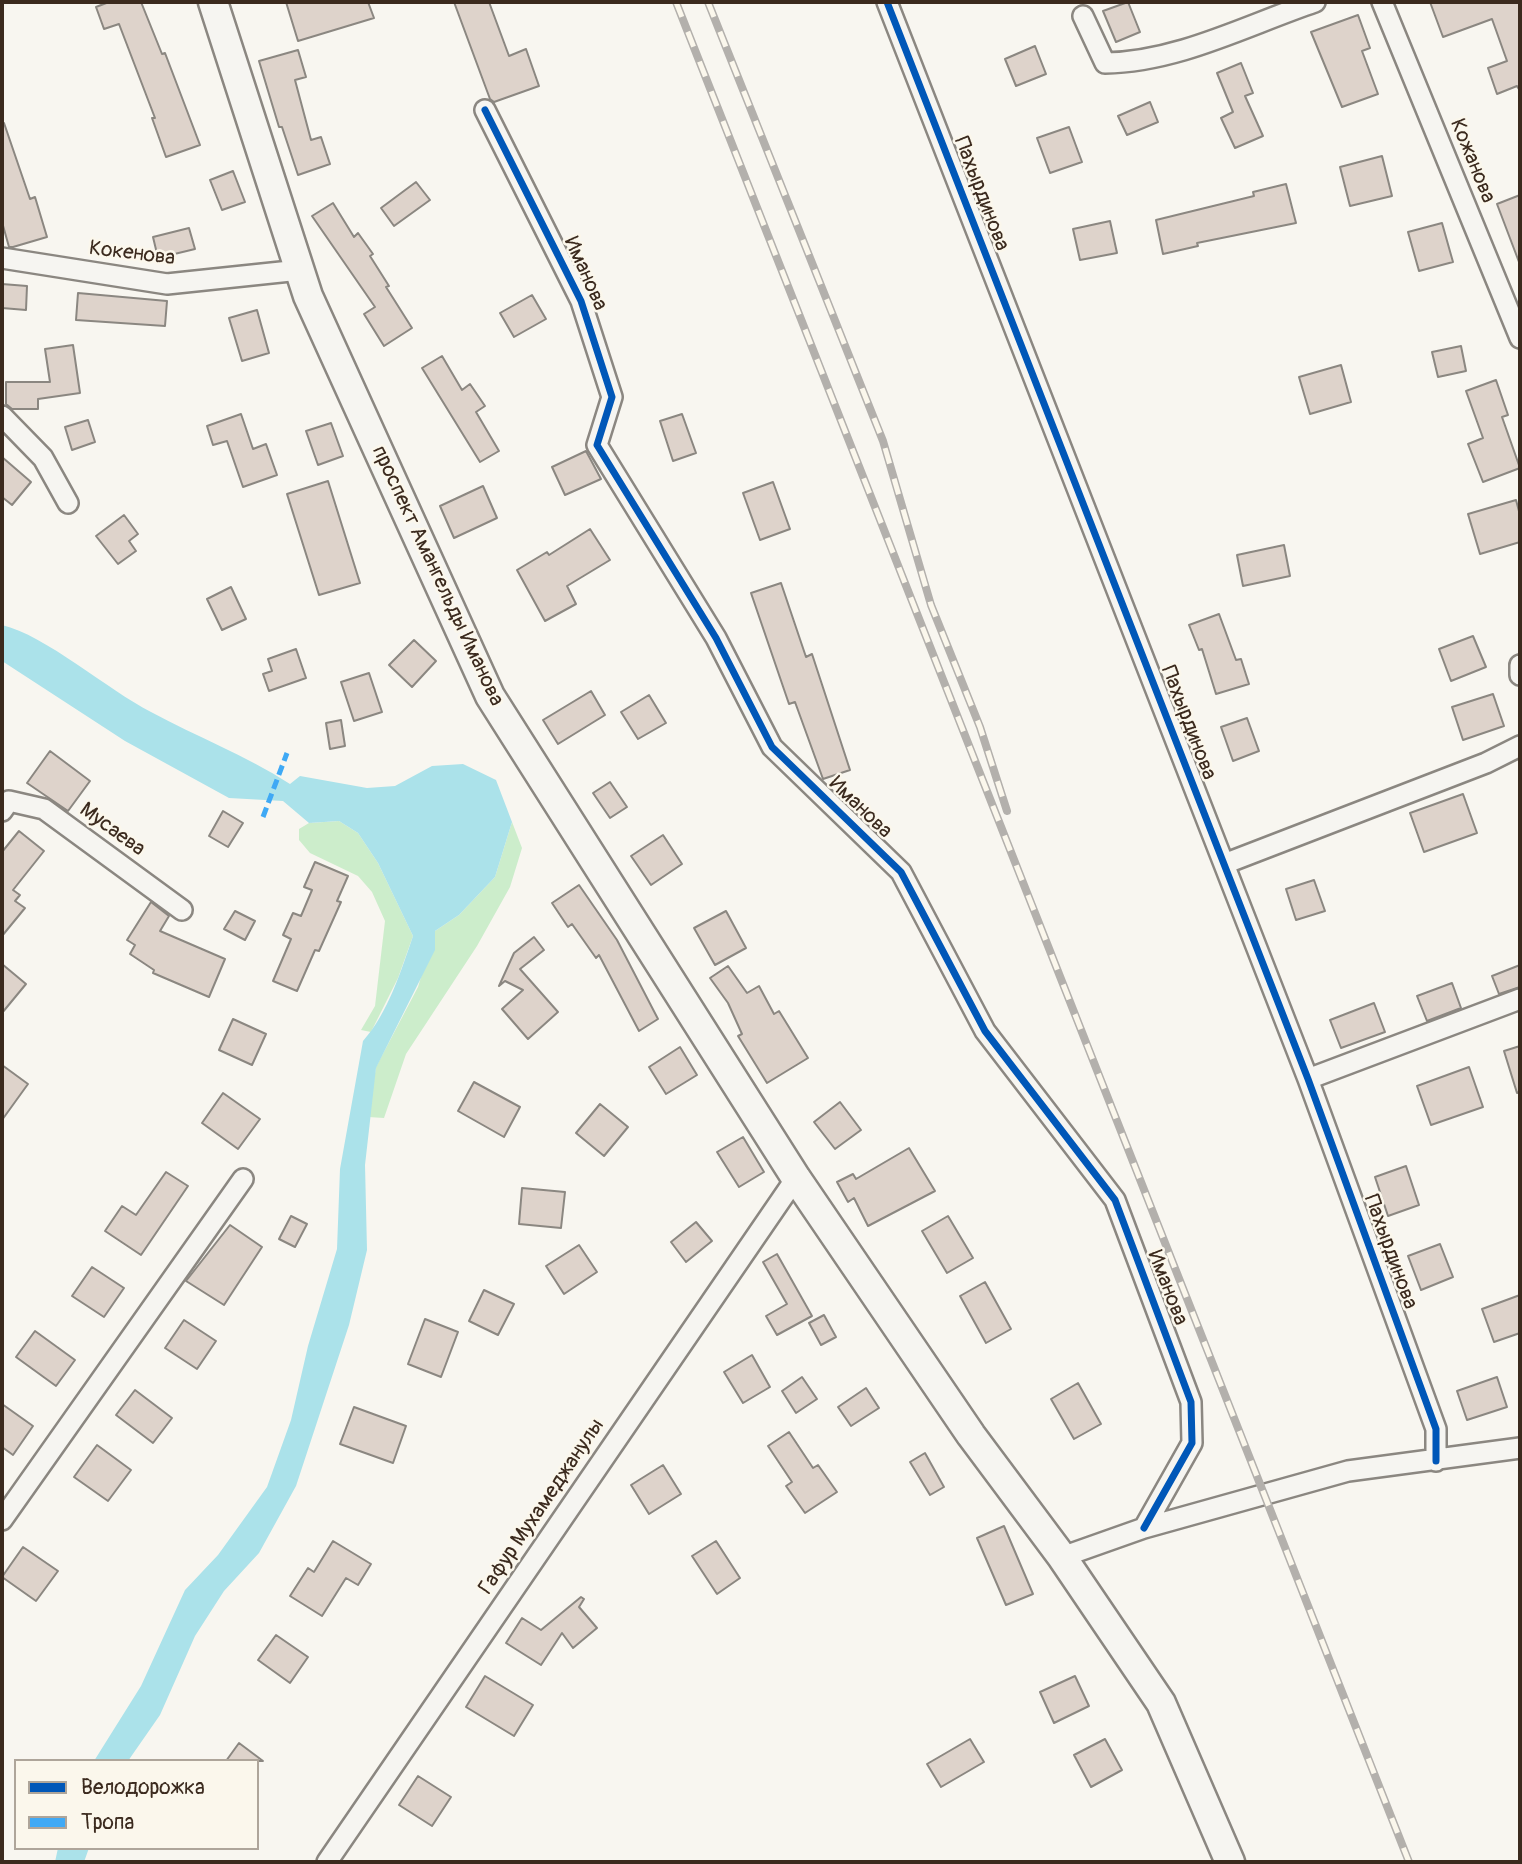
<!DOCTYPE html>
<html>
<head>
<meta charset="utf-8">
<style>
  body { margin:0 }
  #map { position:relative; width:1522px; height:1864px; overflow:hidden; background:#f8f6f0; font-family:Pangolin,sans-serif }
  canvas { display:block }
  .frame { position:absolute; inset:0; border:4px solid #3b2a1e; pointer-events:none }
  .legend { position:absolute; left:14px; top:1759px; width:245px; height:91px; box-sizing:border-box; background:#fbf7ec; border:2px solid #aea59a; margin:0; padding:9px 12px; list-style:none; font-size:21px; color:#3b2a1e }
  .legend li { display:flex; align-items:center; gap:14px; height:35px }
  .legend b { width:35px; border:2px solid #aea59a }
</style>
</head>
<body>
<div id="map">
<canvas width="1522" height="1864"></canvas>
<div class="frame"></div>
<ul class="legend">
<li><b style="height:9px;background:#0057b8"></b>Велодорожка</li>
<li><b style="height:9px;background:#3fa9f5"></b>Тропа</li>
</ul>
</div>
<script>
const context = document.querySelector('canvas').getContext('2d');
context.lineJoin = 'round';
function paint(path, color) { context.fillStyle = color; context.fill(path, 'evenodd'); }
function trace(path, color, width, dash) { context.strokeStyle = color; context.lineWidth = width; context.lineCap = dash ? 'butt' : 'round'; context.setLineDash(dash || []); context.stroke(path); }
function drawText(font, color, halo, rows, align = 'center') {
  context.font = font + ' Pangolin,sans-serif'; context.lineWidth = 5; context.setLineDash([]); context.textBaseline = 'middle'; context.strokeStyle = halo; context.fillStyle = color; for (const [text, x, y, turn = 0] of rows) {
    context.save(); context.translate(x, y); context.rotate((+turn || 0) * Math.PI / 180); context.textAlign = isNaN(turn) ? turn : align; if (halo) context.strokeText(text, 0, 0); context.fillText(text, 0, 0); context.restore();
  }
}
paint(new Path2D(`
  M339,821L358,833L378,863L413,936L398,978L371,1032L361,1030L375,1006L385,921L372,892L358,876L310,853L299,840V829L309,823Z
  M512,822L522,848L510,887L477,946L406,1054L384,1118L368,1117L376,1067L418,987L435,931L459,915L495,877Z`), '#ccedcb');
paint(new Path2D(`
  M2,625C45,635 108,690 151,712C197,737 245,755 290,784L300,776L367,788L395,786L432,766L463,764L496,780L512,822L495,877L459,915L435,931V950L376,1068L365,1165L367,1250L349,1325L296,1486L259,1553L224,1591L195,1636L160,1715L128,1761H94L141,1686L185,1590L218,1555L267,1487L291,1420L308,1346L337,1249L340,1169L363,1041C388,1013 401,971 413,936L378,863L358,833L339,821L309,823L283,801L229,798L125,741L2,661Z
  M58,1848H89L84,1862H55Z`), '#abe2ea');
const building = new Path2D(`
  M109,2H141L162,54L165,53L200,145L166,157L152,118H155L119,24L104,29L96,7Z
  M286,2H368L374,18L298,41Z
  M454,2H489L509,56L526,49L539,86L494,102L490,99Z
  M1128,2L1140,32L1116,42L1103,11Z
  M1430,2H1520V91L1517,86L1497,94L1488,68L1507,61L1492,19L1443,37Z
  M1358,15L1370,48L1362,51L1378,94L1342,107L1311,32Z
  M1035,46L1046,74L1016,86L1005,59Z
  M298,50L306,77L295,80L311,140L321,137L330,164L298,175L282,127H279L259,61Z
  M1241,63L1253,93L1245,96L1263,136L1235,148L1221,118L1233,112L1217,73Z
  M1150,102L1158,122L1127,135L1118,116Z
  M4,123L30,199L35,197L47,237L13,247H9L2,222V124Z
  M1069,127L1082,162L1050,173L1037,138Z
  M1382,156L1392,196L1350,206L1340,167Z
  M233,171L245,202L222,210L210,180Z
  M416,182L430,200L394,226L381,208Z
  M1286,184L1296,223L1197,243L1198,246L1163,254L1156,220L1254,196L1253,192Z
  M1520,195V262H1519L1497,204Z
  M333,203L354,237L358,233L373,254L370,256L389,286L386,287L412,328L384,346L364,314L375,307L312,216Z
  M1110,221L1117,253L1080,260L1073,229Z
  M1442,223L1453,262L1419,271L1408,232Z
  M189,228L195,249L158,258L153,237Z
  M2,284L27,286L26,310L2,308Z
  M78,293L167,301L165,326L76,320Z
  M532,295L546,319L514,337L500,313Z
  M257,310L269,353L242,361L229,318Z
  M73,345L80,393L38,399V409H12L6,404V382H50L45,349Z
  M1461,346L1466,371L1438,377L1432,352Z
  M442,356L462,390L470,384L485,406L476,412L499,451L480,462L422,368Z
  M1341,365L1351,402L1310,414L1299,377Z
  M1496,380L1508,415L1502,417L1520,468L1483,482L1468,444L1483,438L1466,391Z
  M241,414L253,449L266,444L277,475L243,487L227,441L213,445L207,426Z
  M682,414L696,453L673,461L660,421Z
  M88,420L95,442L72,450L65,427Z
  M331,423L343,456L318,465L306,431Z
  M586,451L601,479L565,495L552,467Z
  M2,457L31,482L12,505L2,497Z
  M328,481L360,583L319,595L287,494Z
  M773,482L790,529L760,540L743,493Z
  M483,486L497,518L454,538L440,506Z
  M1516,500L1520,515V542L1480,554L1468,514Z
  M124,515L138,534L129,541L136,551L118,564L96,536Z
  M590,529L610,560L567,586L576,604L545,621L517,570L547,552L549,555Z
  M1284,545L1290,576L1243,586L1237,555Z
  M781,583L806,657L812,654L850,770L823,779L795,702L789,704L751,593Z
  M231,587L246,619L222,630L207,599Z
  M1219,614L1236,660L1241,659L1249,684L1216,694L1202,649L1199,650L1189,625Z
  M1473,636L1486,667L1451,681L1439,649Z
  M414,640L436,661L412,687L389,665Z
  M296,649L306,678L269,691L263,674L272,671L268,659Z
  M369,673L382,712L354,721L341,682Z
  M591,691L605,715L558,744L543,720Z
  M1493,694L1504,726L1463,740L1452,707Z
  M649,695L666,723L638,739L621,712Z
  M1247,718L1259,751L1233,761L1221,727Z
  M341,720L345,746L330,749L326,723Z
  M50,751L90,781L68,811L27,783Z
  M610,782L627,807L610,818L593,793Z
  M1463,794L1477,833L1424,852L1410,813Z
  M223,811L243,823L228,847L209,836Z
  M19,831L44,851L13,890L20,895L15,901L25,908L2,936V852Z
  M663,835L682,864L651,885L631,856Z
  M315,862L348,876L337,901L341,902L319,951L315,950L297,991L273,981L291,939L283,935L293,913L301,916L312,890L304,887Z
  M1314,880L1325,911L1296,920L1286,889Z
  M579,885L617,940L658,1019L639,1031L599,955L596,958L572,924L568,927L552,903Z
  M151,902L169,916L160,931L225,959L209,997L153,973L154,970L130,954L135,945L127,940Z
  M235,911L255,921L245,940L224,929Z
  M726,911L746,948L715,965L694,928Z
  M534,937L544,950L520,969L558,1012L528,1039L502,1009L523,990L505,981L499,986L514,953Z
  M2,964L26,984L2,1013Z
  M1520,965V987L1499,994L1492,976Z
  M728,966L747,993L759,986L774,1014L779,1011L808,1058L767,1083L738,1036L742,1034L728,1003L710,978Z
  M1452,983L1461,1008L1427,1021L1417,996Z
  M1374,1003L1385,1032L1341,1048L1330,1020Z
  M233,1019L266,1034L252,1065L219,1050Z
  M1520,1046V1092L1517,1093L1504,1051Z
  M680,1047L697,1075L666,1094L649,1067Z
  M2,1065L28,1084L2,1120Z
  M1469,1067L1483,1107L1431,1125L1417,1086Z
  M474,1082L520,1107L504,1137L458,1111Z
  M223,1093L260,1119L238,1149L202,1123Z
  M840,1102L861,1130L835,1149L814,1122Z
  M600,1104L628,1127L604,1156L576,1133Z
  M743,1137L764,1172L739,1187L717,1152Z
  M909,1148L935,1191L868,1226L854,1198L848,1202L837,1182L853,1174L856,1179Z
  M1406,1166L1419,1205L1388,1216L1375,1177Z
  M166,1172L188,1186L141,1255L105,1231L122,1206L136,1215Z
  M522,1188L565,1192L561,1228L519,1224Z
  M291,1216L307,1224L295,1247L279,1239Z
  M948,1216L973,1258L947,1273L922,1231Z
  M696,1222L712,1241L686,1262L671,1242Z
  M230,1225L262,1247L224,1305L186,1281Z
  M1440,1244L1453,1277L1421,1290L1408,1256Z
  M579,1245L597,1272L564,1294L546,1266Z
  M777,1254L812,1316L777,1335L766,1316L787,1304L763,1262Z
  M92,1267L124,1288L104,1317L72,1296Z
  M985,1282L1011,1329L986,1343L960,1296Z
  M484,1290L514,1304L498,1335L469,1321Z
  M1520,1295V1333L1494,1342L1482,1309Z
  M824,1315L836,1337L821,1345L809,1323Z
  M425,1319L458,1332L441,1377L408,1364Z
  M184,1320L216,1341L197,1369L165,1348Z
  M35,1331L75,1360L56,1386L16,1357Z
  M752,1355L770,1387L743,1403L724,1372Z
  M802,1377L817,1399L796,1413L782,1391Z
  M1497,1377L1507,1407L1467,1420L1457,1391Z
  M1078,1383L1101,1424L1074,1439L1051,1399Z
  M866,1388L879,1408L851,1426L838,1407Z
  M135,1390L172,1418L153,1443L116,1415Z
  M2,1404L33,1426L13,1455L2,1447Z
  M354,1407L406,1426L393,1463L340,1444Z
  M789,1432L813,1468L818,1465L837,1492L805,1513L786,1486L792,1482L768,1446Z
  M97,1445L131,1470L108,1501L74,1477Z
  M925,1453L944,1487L930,1495L910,1462Z
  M663,1465L681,1494L649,1514L631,1485Z
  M1004,1526L1033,1594L1006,1605L977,1538Z
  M333,1541L371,1564L358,1585L346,1578L322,1616L290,1596L308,1568L314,1572Z
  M716,1541L740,1578L717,1594L692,1556Z
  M23,1547L58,1571L36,1601L2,1577Z
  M581,1597L584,1599L579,1607L597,1628L573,1648L562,1633L541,1665L506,1643L522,1618L541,1630Z
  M276,1635L308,1657L290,1683L258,1660Z
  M485,1676L533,1705L514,1736L466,1707Z
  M1075,1676L1089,1706L1054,1723L1040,1692Z
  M970,1739L984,1762L941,1787L927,1764Z
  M1105,1739L1122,1770L1091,1787L1074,1755Z
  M239,1743L263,1761H226Z
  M418,1776L451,1797L432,1826L399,1805Z`);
paint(building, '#ded3cb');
trace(building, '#8b8781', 2);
const street = new Path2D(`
  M887,2L1308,1079L1436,1429V1461
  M1382,2L1520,338
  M1083,16L1105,63C1178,62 1247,25 1315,2
  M485,110L581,301L612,397L597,445L716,638L772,747L901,872L985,1031L1115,1200L1191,1402L1192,1443L1144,1528
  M2,258L167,284L300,270
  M2,416L43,458L68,503
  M1520,665V675
  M2,811L9,801L44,809L182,910
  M1224,864L1486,763L1520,746
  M1308,1079L1520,999
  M2,1520L243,1179
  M1062,1557L1144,1528L1348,1471L1520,1448
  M327,1862L796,1178`);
const secondary = new Path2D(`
  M213,2L308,296L490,696L796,1178L971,1435L1062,1557L1161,1703L1230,1862`);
trace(street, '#8b8781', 24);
trace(secondary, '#8b8781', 33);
trace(street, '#f6f5f1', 19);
trace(secondary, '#f6f5f1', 28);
const rail = new Path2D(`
  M676,2L1409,1862
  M708,2L883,441L931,605L980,727L1007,811`);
trace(rail, '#b3b0ac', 8);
trace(rail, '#fbf7ec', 5, [16]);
trace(new Path2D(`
  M263,817L287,753`), '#3fa9f5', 5, [10, 5]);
trace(new Path2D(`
  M887,2L1308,1079L1436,1429V1461
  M485,110L581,301L612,397L597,445L716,638L772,747L901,872L985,1031L1115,1200L1191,1402L1192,1443L1144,1528`), '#0057b8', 7);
drawText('21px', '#3b2a1e', '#fbf7ec', [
  ["Кожанова",1472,161,68],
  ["Пахырдинова",981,194,69],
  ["Кокенова",132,254,7],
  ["Иманова",585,274,66],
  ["проспект Амангельды Иманова",437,576,65],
  ["Пахырдинова",1188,723,69],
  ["Иманова",860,808,44],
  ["Мусаева",112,830,36],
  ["Пахырдинова",1390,1252,70],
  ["Иманова",1167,1288,69],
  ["Гафур Мухамеджанулы",542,1507,-56]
]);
</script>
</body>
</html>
